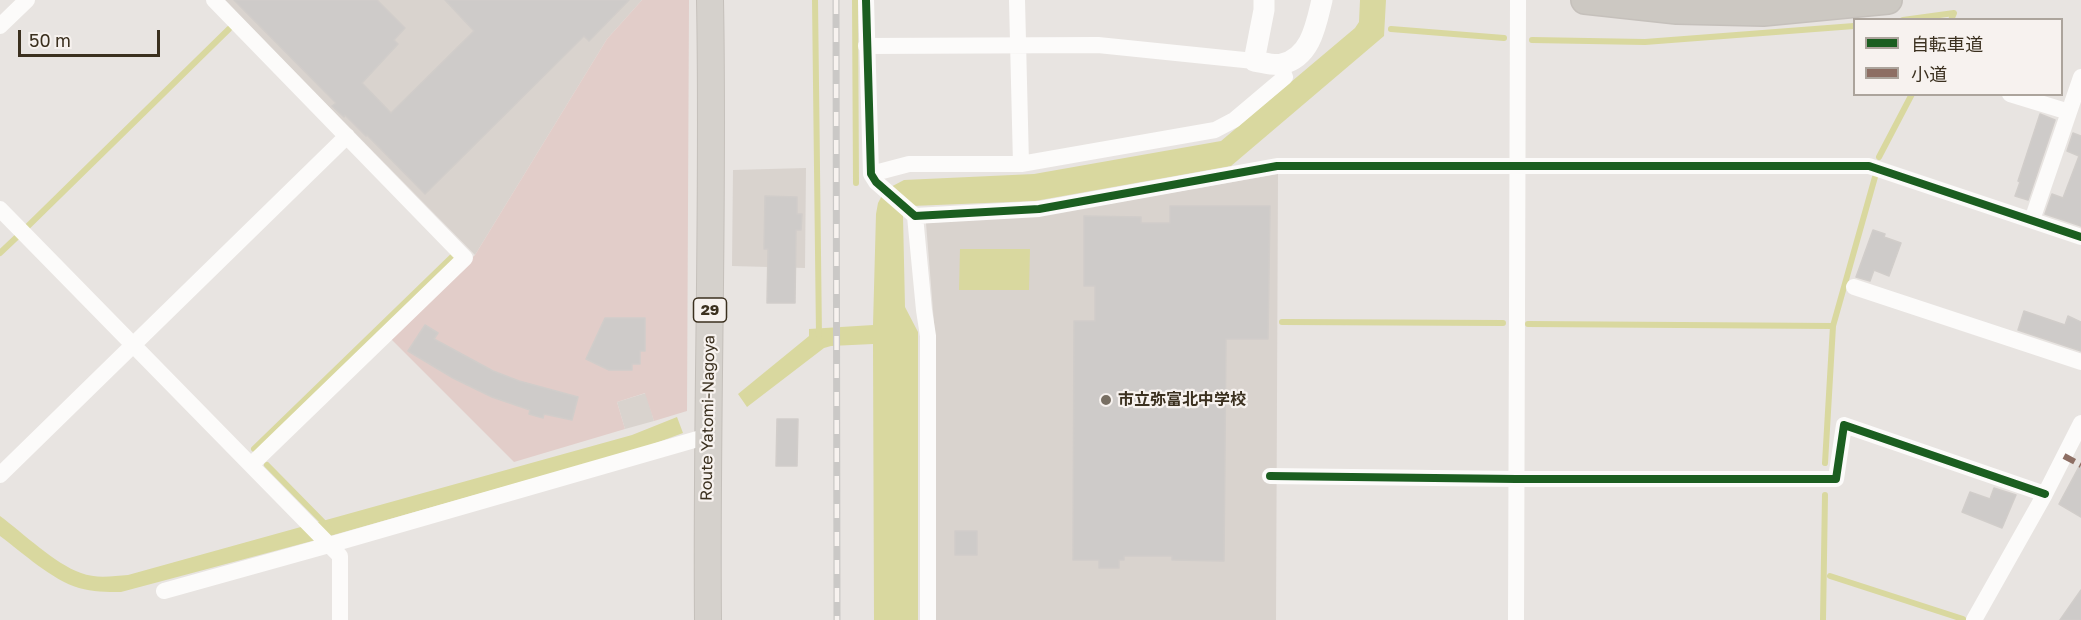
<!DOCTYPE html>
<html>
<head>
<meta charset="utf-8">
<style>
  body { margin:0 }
  #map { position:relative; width:2081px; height:620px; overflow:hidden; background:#e8e4e1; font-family:"Golos Text","Noto Sans JP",sans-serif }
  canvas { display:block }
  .legend { position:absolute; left:1853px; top:18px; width:210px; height:78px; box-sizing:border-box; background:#f7f2ef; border:2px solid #aca49c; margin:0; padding:8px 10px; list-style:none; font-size:18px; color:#3b301f }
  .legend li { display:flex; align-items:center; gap:12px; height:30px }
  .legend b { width:30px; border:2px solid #aca49c }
  .scale { position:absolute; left:18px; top:30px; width:142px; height:27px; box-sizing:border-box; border:3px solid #3b301f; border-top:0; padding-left:8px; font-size:18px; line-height:21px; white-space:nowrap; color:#3b301f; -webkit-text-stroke:4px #f7f2ef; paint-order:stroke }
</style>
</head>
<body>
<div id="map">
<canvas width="2081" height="620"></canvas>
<ul class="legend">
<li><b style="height:8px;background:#1b5e20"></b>自転車道</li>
<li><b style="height:8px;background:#8d6e63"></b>小道</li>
</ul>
<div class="scale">50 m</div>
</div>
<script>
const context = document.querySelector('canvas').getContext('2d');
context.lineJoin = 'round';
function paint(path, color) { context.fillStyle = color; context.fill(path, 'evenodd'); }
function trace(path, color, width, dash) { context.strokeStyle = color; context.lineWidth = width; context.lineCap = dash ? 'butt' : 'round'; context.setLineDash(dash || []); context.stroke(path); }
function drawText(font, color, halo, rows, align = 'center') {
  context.font = font + ' "Golos Text","Noto Sans JP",sans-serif'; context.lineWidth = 4.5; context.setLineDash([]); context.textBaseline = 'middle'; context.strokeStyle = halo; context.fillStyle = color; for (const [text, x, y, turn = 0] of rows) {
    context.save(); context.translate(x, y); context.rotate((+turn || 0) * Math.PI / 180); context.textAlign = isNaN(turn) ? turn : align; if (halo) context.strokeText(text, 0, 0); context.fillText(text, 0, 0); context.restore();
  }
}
paint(new Path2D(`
  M224,0H642L607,39L475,255Z
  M806,168L805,268L732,266L733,170Z
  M1278,174L1276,620H934L935,335L926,223L1039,216Z
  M646,393L654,421L625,429L617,402Z`), '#d9d3ce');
paint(new Path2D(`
  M642,0H689L687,411L654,421L645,393L617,402L625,429L514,462L389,337L475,255L607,39Z`), '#e2cdc9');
paint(new Path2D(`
  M1360,0H1386L1384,36L1231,166L1035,201L912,206L903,216L905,307L918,332V620H874L873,344L831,346L824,348L747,407L738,394L809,336V329L873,325L876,214L878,203L885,190L904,180L1034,174L1221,141L1355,28L1359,22Z
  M960,249H1030L1029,290H959Z
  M677,417L683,433L645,447L312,541L121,592C106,592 93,592 79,588C52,580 23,553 0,536V516C23,533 55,564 81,573C96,579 113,576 128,575L632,435Z`), '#d9d89f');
trace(new Path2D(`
  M815,0L819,336
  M855,0L856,183
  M1903,20L1954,13L1951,20
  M1391,29L1504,38
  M1532,40L1645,42L1854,26
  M1879,157L1912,94
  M27,227L229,29
  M0,253L19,235
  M1282,322L1503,323
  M1528,324L1833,326
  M254,449L452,257
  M1825,463L1833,326L1875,177
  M267,465L328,527
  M1830,576L1963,619
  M1823,620L1825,495`), '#d9d89f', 6);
const building = new Path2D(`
  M234,0H377L405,28L394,40L398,44L362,83L391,113L474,31L445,0H629L589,41L584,36L425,194L367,135L366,136L345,115L344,117L332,106L336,103Z
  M2040,114L2055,120L2028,200L2015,196L2020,182L2018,181Z
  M2073,133L2081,136V226L2045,214L2052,194L2063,198L2079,156L2067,151Z
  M765,196L797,197V214H802L801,230H796L795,303H767L768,249H764Z
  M1170,206H1270L1268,339H1226L1224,561L1172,560V556H1124V560H1119V568H1099V560H1073L1074,321H1095V286H1084V216L1141,217V223H1170Z
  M1873,230L1885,234L1884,237L1901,243L1889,276L1874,270L1870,281L1856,277Z
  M2024,311L2065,325L2068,316L2081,322V351L2018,330Z
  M605,318H645V351H640V364H632V370H609L586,359Z
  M425,325L438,333L434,339L493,371L519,381L578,397L572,420L544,414L543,418L529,414L530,410L492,397L453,378L408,351Z
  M777,419H798L797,466H776Z
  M2081,463V517L2059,504Z
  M1994,488L2016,495L2002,528L1962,512L1970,492L1990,499Z
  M955,531H977V555H955Z
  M2081,590V620H2060Z`);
paint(building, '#cecbc9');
trace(building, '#d1cdca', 1.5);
const primary = new Path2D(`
  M708,620C706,413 714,207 710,0`);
const trunk = new Path2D(`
  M1585,0L1677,10L1763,12L1888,0`);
trace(primary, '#c5c0bb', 28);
trace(trunk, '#c5c0bb', 30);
trace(new Path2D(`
  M214,0L465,258L251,465
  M866,0L871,174L876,182L915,216L1039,209L1277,166H1869L2081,237
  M0,26L27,0
  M866,46L1098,45L1254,61
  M2010,94L2069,112
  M1021,164L1215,130L1234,120L1285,77L1280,65
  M871,174L909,164H1021L1017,0
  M0,209L340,556V620
  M915,216L924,310L928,336V620
  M2032,220L2081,77
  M1854,287L2081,362
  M0,475L347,136
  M1270,476L1516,479H1836L1844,425L2045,494
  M164,591L329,545L708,436
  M1516,620L1518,0
  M1974,620L2045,494L2081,423`), '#fcfbfa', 16);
trace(new Path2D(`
  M1264,0V10L1254,61C1262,62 1274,66 1282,64C1311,57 1316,25 1322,0`), '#fcfbfa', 21);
trace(primary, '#d5d1cc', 26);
trace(trunk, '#ccc8c2', 27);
const rail = new Path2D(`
  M836,0L837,620`);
trace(rail, '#cac8c6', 7);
trace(rail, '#f7f2ef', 4.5, [14]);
trace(new Path2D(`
  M2064,456L2081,465`), '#8d6e63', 6, [12, 6]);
trace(new Path2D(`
  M866,0L871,174L876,182L915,216L1039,209L1277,166H1869L2081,237
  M1270,476L1516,479H1836L1844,425L2045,494`), '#1b5e20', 8);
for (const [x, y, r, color] of [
  [1106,400,6,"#786f63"]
]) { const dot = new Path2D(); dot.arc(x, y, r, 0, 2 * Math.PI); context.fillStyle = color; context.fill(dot); trace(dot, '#f7f2ef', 2); }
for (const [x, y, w] of [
  [710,310,33]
]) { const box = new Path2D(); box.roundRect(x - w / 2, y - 12, w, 24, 4.5); context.fillStyle = '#f7f2ef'; context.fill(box); trace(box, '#3b301f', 1.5); }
drawText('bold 15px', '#3b301f', null, [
  ["29",710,310]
]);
drawText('bold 16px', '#3b301f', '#f7f2ef', [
  ["市立弥富北中学校",1118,400]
], 'left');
drawText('16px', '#3b301f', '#f7f2ef', [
  ["Route Yatomi-Nagoya",708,418,-89]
]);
</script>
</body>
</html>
